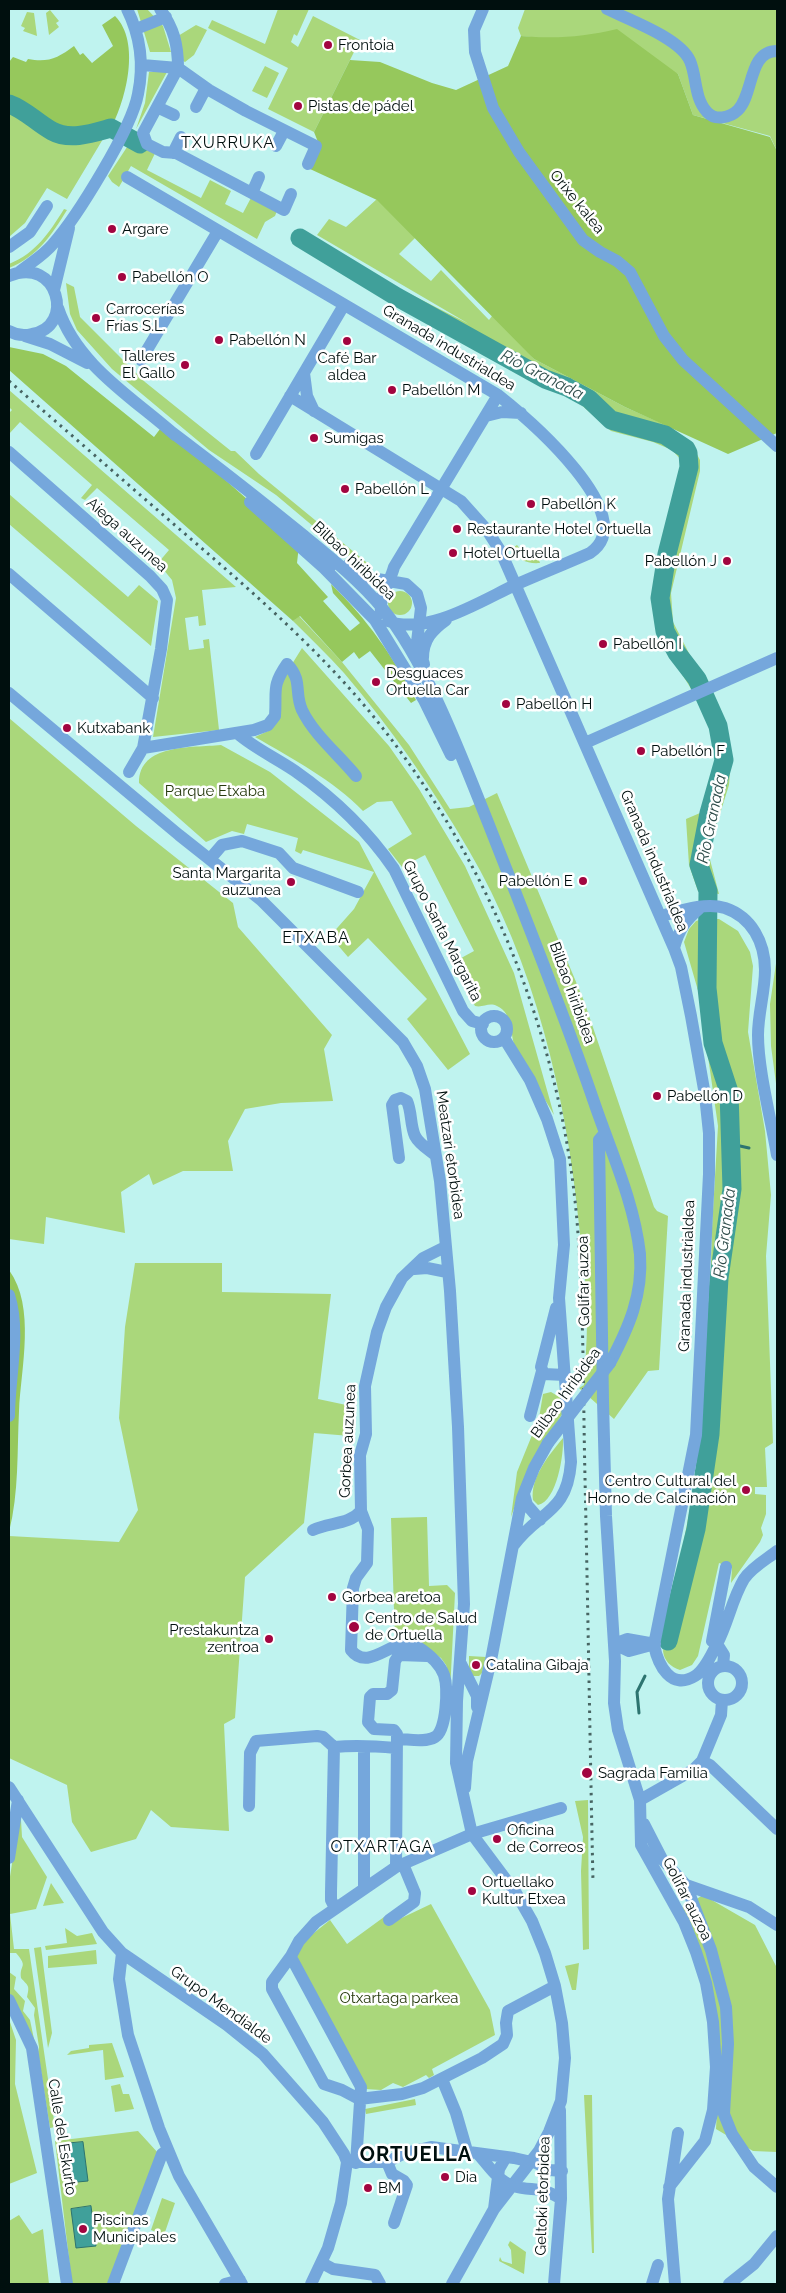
<!DOCTYPE html>
<html>
<head>
<meta charset="utf-8">
<style>
  body { margin:0 }
  #map { position:relative; width:786px; height:2293px; overflow:hidden; background:#bff3ef; font-family:Raleway,sans-serif }
  canvas { display:block }
  .frame { position:absolute; inset:0; border:10px solid #000f0e; pointer-events:none }
</style>
</head>
<body>
<div id="map">
<canvas width="786" height="2293"></canvas>
<div class="frame"></div>
</div>
<script>
const context = document.querySelector('canvas').getContext('2d');
context.lineJoin = 'round';
function paint(path, color) { context.fillStyle = color; context.fill(path, 'evenodd'); }
function trace(path, color, width, dash) { context.strokeStyle = color; context.lineWidth = width; context.lineCap = dash ? 'butt' : 'round'; context.setLineDash(dash || []); context.stroke(path); }
function drawText(font, color, halo, rows, align = 'center') {
  context.font = font + ' Raleway,sans-serif'; context.lineWidth = 5; context.setLineDash([]); context.textBaseline = 'middle'; context.strokeStyle = halo; context.fillStyle = color; for (const [text, x, y, turn = 0] of rows) {
    context.save(); context.translate(x, y); context.rotate((+turn || 0) * Math.PI / 180); context.textAlign = isNaN(turn) ? turn : align; if (halo) context.strokeText(text, 0, 0); context.fillText(text, 0, 0); context.restore();
  }
}
paint(new Path2D(`
  M137,9H147L163,26L171,52H150Z
  M278,9H309L297,36L294,34L291,42L298,47L313,16L360,40L314,132L268,109L288,68L208,28L212,20L265,44Z
  M525,9H777V151L770,136L693,115L678,74L583,37L551,39L521,36L518,28Z
  M50,10L59,21L56,23L59,27L49,35L46,13Z
  M27,12L34,13L37,36L23,31L25,28L21,26Z
  M196,25L207,30L194,55L185,62L180,59L178,36Z
  M265,66L279,73L267,98L252,91Z
  M149,72H167L136,129L145,103Z
  M9,108C26,113 36,127 52,135C69,143 89,138 106,134L67,199L47,188L25,223L9,237Z
  M129,144L142,151L146,146L157,149L147,170L201,198L210,180L231,191L225,204L243,213L253,194L278,208L275,216L265,222L257,239L131,166L119,187L112,182L108,176Z
  M377,199L420,233L399,254L431,281L441,270L489,320L495,312L534,359L625,407L672,428L694,449L700,460V471L671,593L673,622L720,714L731,757L729,785L708,852L719,894L698,891L689,865L686,819L700,813L718,757L711,721L659,637L653,601L657,570L683,473V462L672,450L653,442L611,431L578,402L469,343L300,238L469,324L317,235L329,219L346,227Z
  M64,209L67,210C51,236 38,256 9,268V264C36,253 49,233 64,209Z
  M66,283L74,287L80,317L145,382L231,451H235L259,474L371,566L364,569L276,495L209,450L112,369L77,330L70,314Z
  M9,390L236,587L202,590L206,625L199,626L198,616L185,618L189,650L204,648L203,640L209,639L219,730L153,737L176,598L172,580L158,563L169,550L97,488L85,500L81,498L92,485L20,422L9,434V413L12,410L9,407Z
  M9,494L128,597L139,585L158,601L151,646L9,524Z
  M517,545L522,551L537,555L540,563C527,564 518,560 511,549Z
  M388 603a12 12 0 1 1 24 0a12 12 0 1 1-24 0Z
  M299,616L342,662L409,745L450,809L469,807L497,793L584,1001L654,1207L657,1211L668,1216L659,1370L648,1371L614,1419L579,1388L584,1385C585,1364 587,1343 587,1322C587,1290 583,1257 579,1225C566,1095 535,963 468,849C432,787 390,727 344,673C328,655 310,638 293,621Z
  M302,648L389,746L419,789L465,866L514,973L554,1115C542,1093 525,1071 515,1047C510,1034 513,1013 497,1006C489,1002 483,1008 475,1006L452,963L474,951L425,855L402,867L388,849L412,834L392,801L377,802L363,811C333,780 293,759 255,737L268,731L279,685Z
  M9,718L136,826L233,903L238,927L332,1035L324,1049L333,1101L281,1103L245,1109L228,1141L233,1171H183L153,1185L149,1174L121,1192L125,1233L46,1217L44,1244L9,1239Z
  M221,745L270,772L359,842L470,1054L448,1070L407,1019L427,999L368,938L348,957L330,936L354,909L374,872L303,850L301,854L295,851L298,838L247,824L244,834L232,831L206,842L139,783C139,743 192,748 221,745Z
  M702,919H719L738,931L750,952L753,966L748,1032L765,1131L771,1195L766,1256L773,1443L765,1448L767,1487H755V1494L766,1495V1514L761,1528L763,1535L760,1542L731,1583L732,1568L719,1563L698,1656L692,1665L680,1670C671,1667 664,1661 663,1651L704,1434L708,1361L712,1228L718,1126L699,994L684,942L689,929L696,921Z
  M777,957V1091L771,1046L770,1004Z
  M135,1263H222V1292L331,1294L318,1399L351,1406L350,1436L314,1433L304,1523L245,1577L235,1718L224,1724L229,1831L171,1827L151,1810L136,1839L91,1852L72,1822L67,1785L9,1758V1536L119,1542L138,1510L119,1418L125,1327Z
  M551,1392L561,1398L563,1413L529,1466L511,1517L517,1472L539,1418L543,1394Z
  M563,1438C564,1454 557,1501 538,1505L533,1500C530,1477 550,1454 563,1438Z
  M427,1517L429,1586L447,1585L455,1593L450,1692L449,1675L446,1665L441,1658L416,1642L395,1641L391,1518Z
  M469,1656L486,1657L482,1673L479,1676H472L469,1668Z
  M588,1800L589,1949L583,1950L581,1871L583,1837L575,1801Z
  M19,1819L21,1820L22,1837L47,1877L36,1909L10,1914L14,1949H29L55,2127L50,2128L38,2052L39,2047L34,2015L35,2008L27,1997C30,1985 28,1986 21,1978C19,1964 29,1968 16,1953H9V1883Z
  M51,1883L64,1903L43,1906Z
  M703,1895L755,1925L777,1968V2152L753,2151L716,2129L720,2051L682,1908Z
  M431,1904L490,2010L495,2035L432,2069L434,2075L429,2078L426,2075L403,2087L393,2083L381,2090L365,2089L295,1961L299,1945L330,1920L347,1944L384,1917L389,1924Z
  M65,1928L77,1936L92,1933L97,1944L46,1950L45,1946L67,1943Z
  M41,1947L52,2033L48,2048L34,1948Z
  M96,1950L97,1964L48,1968V1956Z
  M579,1963L576,1990H572L565,1966Z
  M9,1972L16,1977L14,1989L25,2001L23,2011L30,2020L35,2044L9,1993Z
  M9,2019L16,2040L15,2084L37,2173L9,2184Z
  M112,2043L124,2077L105,2080L103,2050L67,2055L71,2051L89,2048V2045Z
  M120,2084L123,2094H129L134,2109L115,2112L111,2086Z
  M584,2095H592L594,2253H592Z
  M415,2099L416,2105L366,2114L365,2109Z
  M138,2131L159,2154L109,2284H72L55,2141Z
  M162,2198L175,2203L164,2235L151,2230Z
  M19,2215L32,2234L43,2229L49,2284H9V2221Z
  M510,2241L526,2252L524,2274L499,2261L500,2257L502,2261L512,2264L511,2250L508,2245Z`), '#aad77b');
paint(new Path2D(`
  M115,16C141,42 126,100 111,128C93,133 70,141 52,131C37,123 26,110 9,104V62L13,57L26,62L28,59C48,63 58,58 74,46L80,55L83,53L92,63L113,46L102,25Z
  M617,29L678,74L693,115L770,137L777,151V433L728,454L625,407L534,359L377,200L310,169L320,147L314,132L350,60L380,62L432,83L456,90L508,66L521,36C555,39 584,37 617,29Z
  M9,347L43,354L66,366L154,437L163,425L299,545L297,563L328,597L323,601L350,631L360,623L333,593L331,584C368,620 392,655 416,700L411,703L370,651L359,659L354,652L342,662L300,616L293,621L9,370Z
  M9,1270C36,1307 21,1368 19,1411C17,1452 19,1492 9,1532Z`), '#96c85c');
const water = new Path2D(`
  M83,2142L88,2181L67,2183L62,2144Z
  M91,2206L96,2246L76,2248L71,2209Z`);
paint(water, '#40a09a');
trace(water, '#2d7470', 1);
trace(new Path2D(`
  M731,1144L749,1148
  M639,1713L637,1692L645,1676`), '#2d7470', 3);
trace(new Path2D(`
  M9,104C26,110 37,123 52,131C70,141 93,133 111,128L140,144
  M300,238L397,297L545,379L567,387L589,399L611,420L665,435L686,449L688,453L689,467L667,554L660,598L665,631L677,653L697,679L718,726L724,760L709,813L699,865L708,891L707,988L713,1043L729,1092L732,1189L719,1278L710,1434L696,1529L668,1641`), '#40a09a', 19);
trace(new Path2D(`
  M160,9C174,28 178,45 178,68L209,90L246,111L316,146L308,164
  M483,9L474,30L475,52L493,108L519,152L583,240L600,252L617,261L630,272L664,336L683,360L777,446
  M607,9C629,20 680,38 690,61C697,77 694,98 707,112C715,121 730,118 738,110C754,94 748,51 777,51
  M136,29L166,17
  M142,65L178,68L143,133L147,144L163,152L176,153L284,210L291,194
  M157,107L174,115
  M196,107L206,88
  M276,146L284,131
  M173,153L181,137
  M127,177L498,395C527,418 644,517 590,553C565,564 540,574 515,585C481,601 426,636 388,621
  M252,193L259,177
  M9,247L30,232L47,206
  M18,273C30,263 43,256 53,244C77,217 132,128 138,94C144,65 140,35 127,9
  M9,276C58,255 76,327 32,334C24,336 16,335 9,331
  M54,290L69,228
  M58,308C77,365 132,397 175,435
  M25,336L50,344L87,363
  M141,360L218,231
  M304,373L307,396L314,411
  M290,396L461,501L487,530L501,552L674,948L681,967L691,1016L705,1095L709,1133V1174L696,1435L654,1645C658,1665 671,1691 695,1676C705,1670 711,1655 717,1644L712,1641L726,1567
  M486,416L502,412L521,413
  M169,430C214,464 259,499 303,535C330,557 360,581 383,609C428,665 462,758 489,825C525,917 562,1008 594,1102C611,1152 634,1201 640,1254C643,1295 629,1327 610,1363
  M9,452L150,576L162,589L167,600L161,649L143,748L129,772
  M256,454L344,305
  M250,502L324,568L375,620L424,700L451,755
  M306,551L330,567
  M348,565L366,577L406,584L417,594L421,608L417,642L424,664
  M9,574L153,698
  M381,613C379,595 390,583 394,567L498,395
  M423,658C423,640 432,630 446,620
  M9,693L179,835L261,900L403,1042L417,1066L425,1089L440,1181L450,1291L458,1427L464,1604L457,1701L456,1763L472,1834L516,1893L532,1921L545,1953L555,1986L562,2023L565,2058L561,2101L549,2132L539,2151L494,2209L452,2284
  M237,733C254,748 276,758 295,771C332,797 368,831 394,869L463,1011L472,1021L483,1024
  M585,743L777,658
  M143,748L254,730L268,725L275,716C277,691 271,687 287,664C303,680 294,692 302,710C314,735 339,755 356,776
  M210,859L222,845L242,841L279,853L293,868L358,892
  M661,916C680,911 705,902 725,908C752,917 765,943 765,970C765,992 758,1013 758,1035C758,1070 771,1119 777,1155
  M674,948C679,929 686,920 701,907
  M481 1029a13 13 0 1 1 26 0a13 13 0 1 1-26 0Z
  M504,1038L530,1080L547,1119L560,1159L564,1245L559,1298L571,1462C567,1515 539,1510 513,1546
  M605,1133L599,1140L603,1401L606,1516L615,1661L614,1703L618,1730L640,1800
  M399,1158L392,1105L395,1100L401,1098L407,1101C412,1112 410,1125 415,1136C419,1144 429,1150 435,1155
  M414,1269L427,1268L447,1272
  M9,1295C21,1333 9,1377 9,1416
  M556,1308L541,1367L544,1374L565,1375
  M530,1416L542,1371
  M524,1494L527,1505L540,1520
  M313,1530C329,1522 349,1525 361,1511
  M614,1644L629,1651L655,1644
  M614,1644L627,1639L655,1644
  M461,1664L477,1696V1707
  M723,1666L724,1655L717,1644C728,1623 732,1599 744,1579C752,1567 767,1559 777,1551
  M708 1683a17 17 0 1 1 34 0a17 17 0 1 1-34 0Z
  M397,1739C408,1739 425,1743 435,1737C447,1730 448,1687 444,1675C440,1664 427,1653 418,1647C397,1631 370,1675 351,1650L353,1588L356,1578L367,1563L368,1529L361,1511L360,1455L366,1434L365,1386L377,1332L386,1307L402,1278L423,1258L445,1247
  M702,1761L721,1715L722,1700
  M9,1787L103,1932L122,1953L227,2025L263,2054L323,2122L344,2154L347,2162L341,2203L328,2248L311,2284
  M465,1788L467,1761L491,1660L522,1498L534,1468L548,1443
  M249,1806L250,1753L256,1741L317,1736L323,1737L334,1747
  M644,1824L662,1859L686,1885L749,1907L777,1925
  M9,1858L18,1800
  M396,1867L397,1734L394,1730L374,1729L368,1722L370,1697L373,1694H387L392,1690L395,1661L399,1655L427,1656
  M686,1885L711,1950L726,2007L728,2044L724,2114L732,2134L754,2167L777,2187
  M364,1888V1747
  M335,1908L331,1900V1892L334,1747C355,1745 375,1746 396,1748
  M389,1920L414,1902L415,1893L403,1864
  M122,1953L119,1979L128,2035L159,2128L179,2176L242,2284
  M291,1956L272,1982V1989L324,2084L342,2090L359,2099L402,2094L423,2088L482,2058L503,2044L507,2035L506,2023L508,2011L555,1986
  M9,2000L32,2048L67,2284
  M442,2079L456,2113L467,2151
  M479,2155C488,2165 499,2182 513,2186C533,2192 540,2185 561,2199
  M348,2162H387L405,2153L431,2147L514,2158L536,2163L550,2170L562,2171
  M387,2162L392,2174L404,2181L407,2185L394,2223
  M356,2163L361,2087L292,1959L291,1956L299,1941L316,1922L396,1867L472,1834L561,1808
  M669,2187L705,2141L713,2110L716,2067L713,2022L706,1983L696,1952L684,1922L641,1845L640,1800L693,1770L702,1761L710,1765L777,1829
  M494,2209L499,2169L506,2157
  M322,2263L333,2269L375,2275L380,2284
  M113,2284L162,2154L168,2150
  M225,2284L240,2280
  M554,2284L561,2199L560,2110
  M652,2284L658,2265
  M675,2284L668,2199L678,2133
  M729,2284L754,2264L777,2236`), '#75a7dc', 12);
trace(new Path2D(`
  M9,381C67,431 125,482 184,533C249,589 314,645 369,711C487,855 561,1035 577,1221C584,1306 583,1392 585,1478C588,1612 590,1747 593,1882`), '#476462', 3, [2.5, 5]);
trace(new Path2D(`
  M548,1443L610,1363`), '#75a7dc', 12);
for (const [x, y, r, color] of [
  [328,45,5,"#a20540"],
  [298,106,5,"#a20540"],
  [112,229,5,"#a20540"],
  [122,277,5,"#a20540"],
  [96,318,5,"#a20540"],
  [219,340,5,"#a20540"],
  [347,341,5,"#a20540"],
  [185,365,5,"#a20540"],
  [392,390,5,"#a20540"],
  [314,438,5,"#a20540"],
  [345,489,5,"#a20540"],
  [531,504,5,"#a20540"],
  [457,529,5,"#a20540"],
  [453,553,5,"#a20540"],
  [727,561,5,"#a20540"],
  [603,644,5,"#a20540"],
  [376,682,5,"#a20540"],
  [506,704,5,"#a20540"],
  [67,728,5,"#a20540"],
  [641,751,5,"#a20540"],
  [583,881,5,"#a20540"],
  [291,882,5,"#a20540"],
  [657,1096,5,"#a20540"],
  [746,1490,5,"#a20540"],
  [332,1597,5,"#a20540"],
  [354,1627,6,"#a20540"],
  [269,1639,5,"#a20540"],
  [476,1665,5,"#a20540"],
  [587,1773,6,"#a20540"],
  [497,1839,5,"#a20540"],
  [472,1891,5,"#a20540"],
  [445,2177,5,"#a20540"],
  [368,2188,5,"#a20540"],
  [83,2229,5,"#a20540"]
]) { const dot = new Path2D(); dot.arc(x, y, r, 0, 2 * Math.PI); context.fillStyle = color; context.fill(dot); trace(dot, '#fff', 2); }
drawText('15px', '#000f0e', '#fff', [
  ["Frontoia",338,45],
  ["Pistas de pádel",308,106],
  ["Argare",122,229],
  ["Pabellón O",132,277],
  ["Carrocerías",106,309],
  ["Frías S.L.",106,326],
  ["Pabellón N",229,340],
  ["Talleres",175,356,"right"],
  ["El Gallo",175,373,"right"],
  ["Café Bar",347,358,"center"],
  ["aldea",347,375,"center"],
  ["Pabellón M",402,390],
  ["Sumigas",324,438],
  ["Pabellón L",355,489],
  ["Pabellón K",541,504],
  ["Restaurante Hotel Ortuella",467,529],
  ["Hotel Ortuella",463,553],
  ["Pabellón J",717,561,"right"],
  ["Pabellón I",613,644],
  ["Desguaces",386,673],
  ["Ortuella Car",386,690],
  ["Pabellón H",516,704],
  ["Kutxabank",77,728],
  ["Pabellón F",651,751],
  ["Santa Margarita",281,873,"right"],
  ["auzunea",281,890,"right"],
  ["Pabellón E",573,881,"right"],
  ["Pabellón D",667,1096],
  ["Centro Cultural del",736,1481,"right"],
  ["Horno de Calcinación",736,1498,"right"],
  ["Gorbea aretoa",342,1597],
  ["Centro de Salud",365,1618],
  ["de Ortuella",365,1635],
  ["Prestakuntza",259,1630,"right"],
  ["zentroa",259,1647,"right"],
  ["Catalina Gibaja",486,1665],
  ["Sagrada Familia",598,1773],
  ["Oficina",507,1830],
  ["de Correos",507,1847],
  ["Ortuellako",482,1882],
  ["Kultur Etxea",482,1899],
  ["Dia",455,2177],
  ["BM",378,2188],
  ["Piscinas",93,2220],
  ["Municipales",93,2237]
], 'left');
drawText('15px', '#000f0e', '#fff', [
  ["Orixe kalea",577,202,51],
  ["Granada industrialdea",449,348,31],
  ["Aiega auzunea",127,535,42],
  ["Bilbao hiribidea",354,561,43],
  ["Granada industrialdea",654,861,67],
  ["Grupo Santa Margarita",442,931,63],
  ["Bilbao hiribidea",572,993,70],
  ["Meatzari etorbidea",450,1155,82],
  ["Granada industrialdea",687,1276,-88],
  ["Golifar auzoa",584,1281,-91],
  ["Bilbao hiribidea",566,1393,-54],
  ["Gorbea auzunea",348,1441,-87],
  ["Golifar auzoa",687,1899,63],
  ["Grupo Mendialde",221,2005,36],
  ["Calle del Eskurto",62,2137,81],
  ["Geltoki etorbidea",543,2196,-88]
]);
drawText('15px', '#273a0e', '#fff', [
  ["Parque Etxaba",215,791],
  ["Otxartaga parkea",399,1998]
]);
context.letterSpacing = '1px';
drawText('16px', '#000f0e', '#fff', [
  ["TXURRUKA",228,143],
  ["ETXABA",316,938],
  ["OTXARTAGA",382,1847]
]);
context.letterSpacing = '0px';
drawText('italic 16px', '#2e4c4a', '#fff', [
  ["Río Granada",542,375,27],
  ["Río Granada",712,819,-78],
  ["Río Granada",725,1233,-83]
]);
context.letterSpacing = '1px';
drawText('bold 20px', '#000f0e', '#fff', [
  ["ORTUELLA",416,2155]
]);
context.letterSpacing = '0px';
</script>
</body>
</html>
